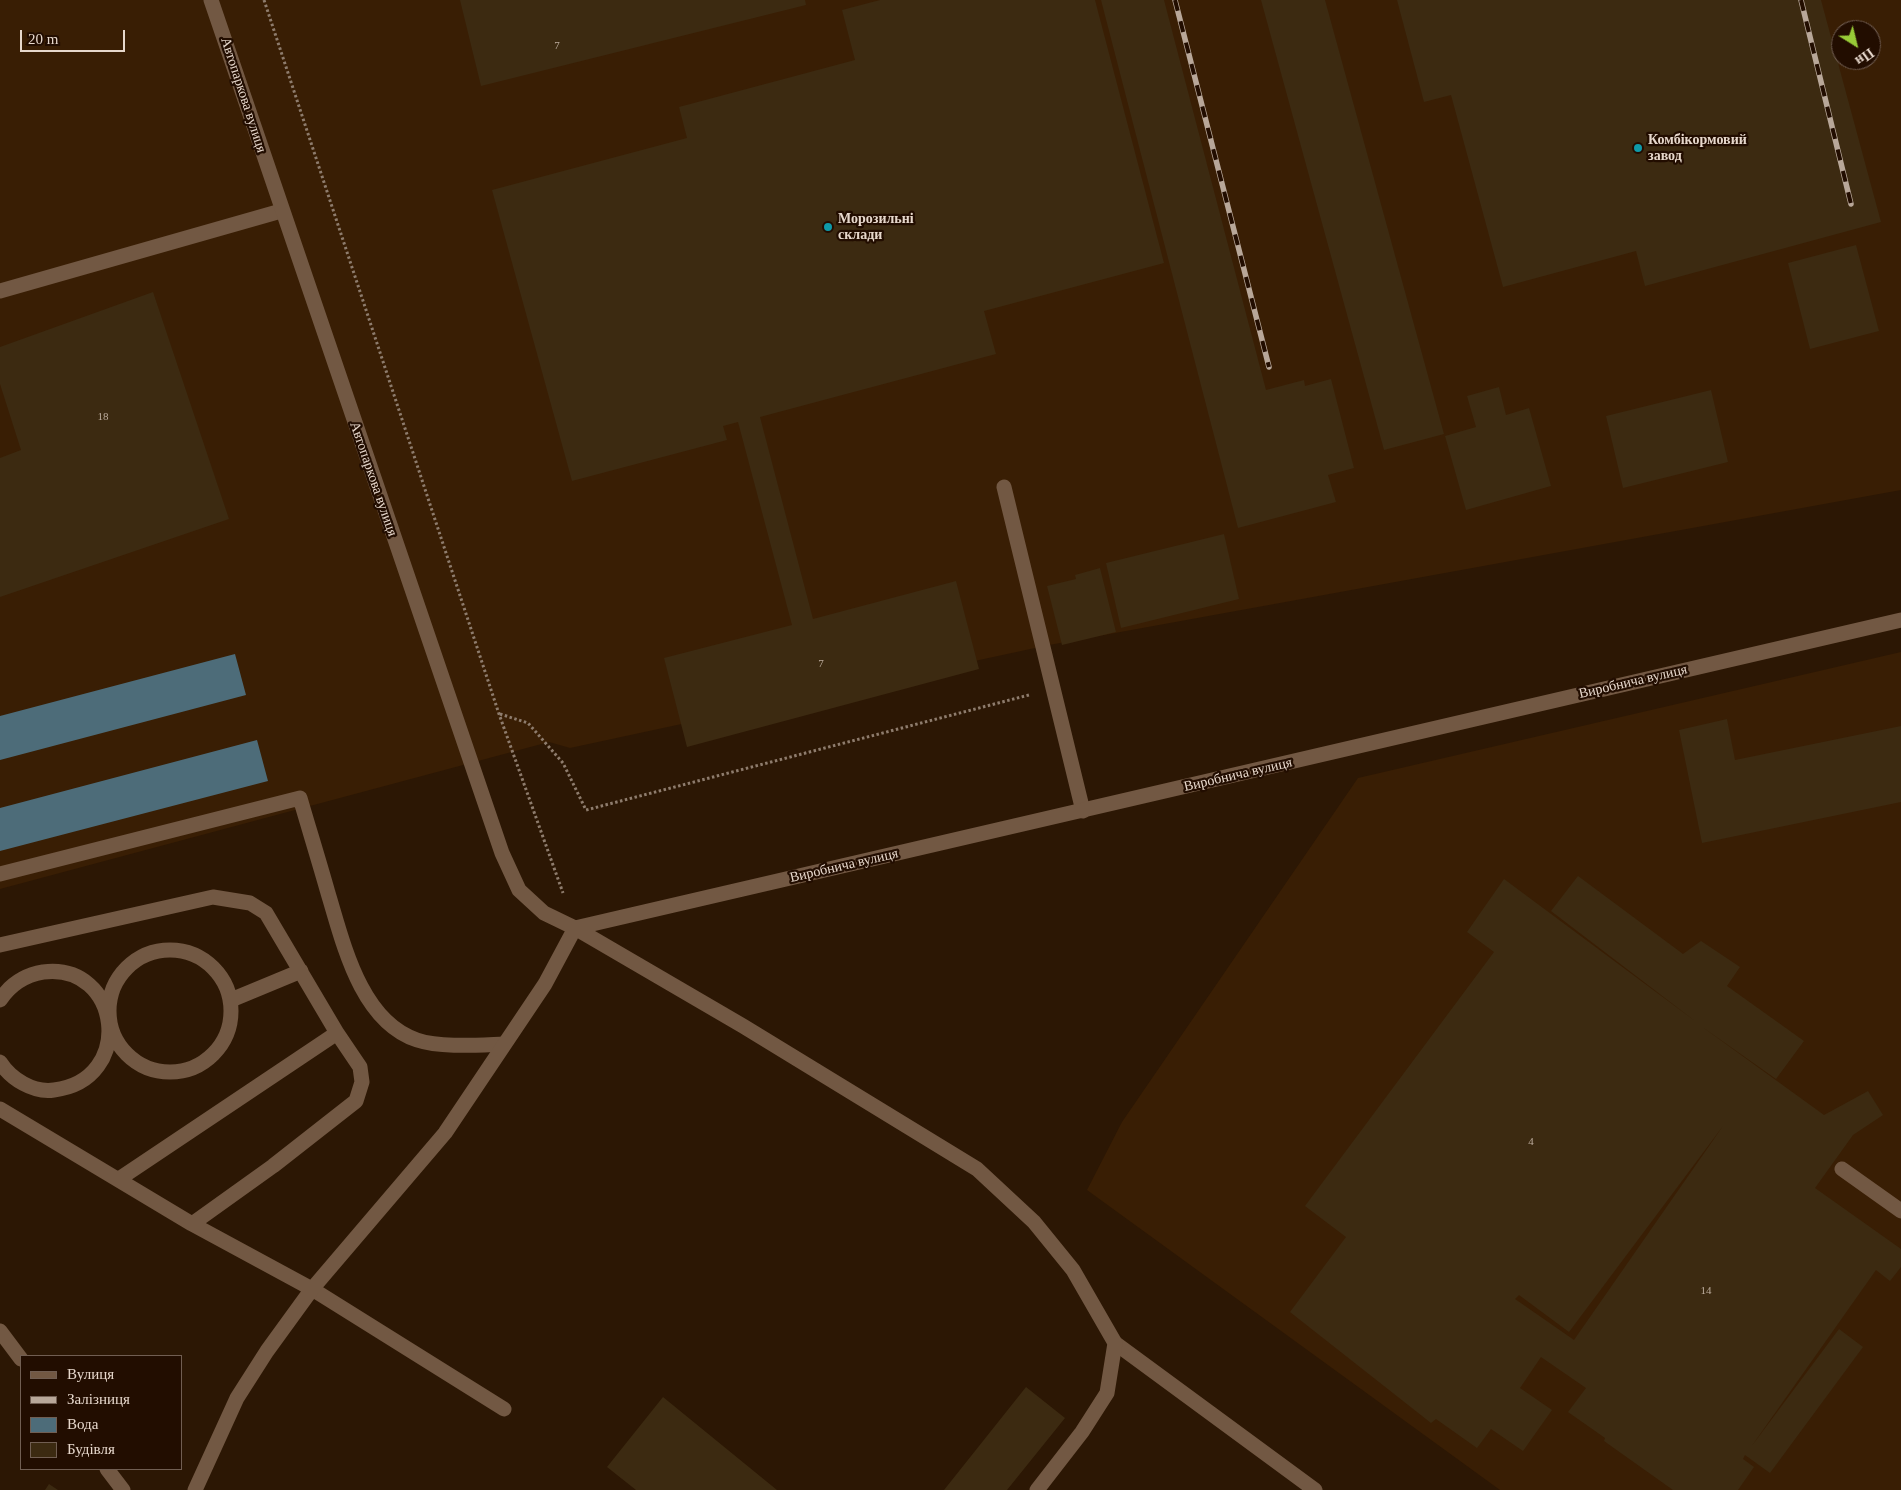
<!DOCTYPE html>
<html>
<head>
<meta charset="utf-8">
<style>
  body { margin:0 }
  #map { position:relative; width:1901px; height:1490px; overflow:hidden; background:#2c1704; font-family:Georgia,serif }
  canvas { display:block }
  .legend { position:absolute; left:20px; top:1355px; width:162px; height:115px; box-sizing:border-box; background:#220d00; border:1px solid #715e52; margin:0; padding:6px 9px; list-style:none; font-size:15px; color:#e7d8cc }
  .legend li { display:flex; align-items:center; gap:10px; height:25px }
  .legend b { width:25px; border:1px solid #715e52 }
  .north { position:absolute; left:1831px; top:20px; width:50px; height:50px; box-sizing:border-box; background:#220d00; border:1px solid #715e52; border-radius:50%; rotate:144deg; font-size:14px; font-weight:700; line-height:20px; text-align:center; color:#e7d8cc }
  .north::after { content:''; display:block; margin:auto; width:18px; height:22px; background:#98cb37; clip-path:polygon(50% 0,100% 100%,50% 72%,0 100%) }
  .scale { position:absolute; left:20px; top:30px; width:105px; height:22px; box-sizing:border-box; border:2px solid #e7d8cc; border-top:0; padding-left:6px; font-size:15px; line-height:18px; white-space:nowrap; color:#e7d8cc; -webkit-text-stroke:4px #220d00; paint-order:stroke }
</style>
</head>
<body>
<div id="map">
<canvas width="1901" height="1490"></canvas>
<ul class="legend">
<li><b style="height:6px;background:#725843"></b>Вулиця</li>
<li><b style="height:6px;background:#b8a799"></b>Залізниця</li>
<li><b style="height:14px;background:#4d6c79"></b>Вода</li>
<li><b style="height:14px;background:#3c2a11"></b>Будівля</li>
</ul>
<div class="north">Пн</div>
<div class="scale">20 m</div>
</div>
<script>
const context = document.querySelector('canvas').getContext('2d');
context.lineJoin = 'round';
function paint(path, color) { context.fillStyle = color; context.fill(path, 'evenodd'); }
function trace(path, color, width, dash) { context.strokeStyle = color; context.lineWidth = width; context.lineCap = dash ? 'butt' : 'round'; context.setLineDash(dash || []); context.stroke(path); }
function drawText(font, color, halo, rows, align = 'center') {
  context.font = font + ' Georgia,serif'; context.lineWidth = 4.5; context.setLineDash([]); context.textBaseline = 'middle'; context.strokeStyle = halo; context.fillStyle = color; for (const [text, x, y, turn = 0] of rows) {
    context.save(); context.translate(x, y); context.rotate((+turn || 0) * Math.PI / 180); context.textAlign = isNaN(turn) ? turn : align; if (halo) context.strokeText(text, 0, 0); context.fillText(text, 0, 0); context.restore();
  }
}
paint(new Path2D(`
  M0,0H1901V490L1049,645L570,748L549,742L0,889ZM1841,30H1871V60H1841Z
  M1901,652V1490H1500L1087,1190L1122,1122L1358,778Z`), '#391e04');
paint(new Path2D(`
  M235,654L246,695L0,760V716Z
  M257,740L268,781L0,851V808Z`), '#4d6c79');
paint(new Path2D(`
  M460,0H805L806,5L481,86Z
  M880,0H1095L1164,263L984,311L996,354L760,417L813,619L956,581L979,669L687,747L664,658L792,625L738,422L723,426L727,440L572,481L492,190L687,138L679,107L855,60L842,10Z
  M1101,0H1164L1266,390L1304,380L1305,386L1331,379L1354,468L1328,475L1336,502L1238,528Z
  M1261,0H1325L1444,434L1384,450Z
  M1397,0H1821L1881,222L1645,286L1636,251L1503,287L1451,95L1424,102Z
  M1856,245L1879,331L1810,349L1788,263Z
  M153,292L229,519L0,597V458L21,450L0,384V347Z
  M1499,387L1506,415L1529,408L1551,486L1466,510L1445,436L1476,427L1467,396Z
  M1711,390L1728,462L1623,488L1606,416Z
  M1224,534L1239,599L1121,628L1106,563Z
  M1100,568L1116,632L1062,645L1047,586L1076,579L1075,575Z
  M1727,719L1735,760L1901,726V802L1702,843L1679,730Z
  M1578,876L1683,954L1701,941L1740,967L1727,986L1804,1041L1776,1079L1701,1026L1824,1115L1868,1091L1883,1115L1853,1135L1815,1188L1901,1249V1267L1890,1281L1876,1270L1751,1447L1839,1329L1863,1347L1770,1473L1745,1455L1743,1459L1754,1467L1738,1490H1673L1604,1441L1605,1438L1568,1412L1586,1388L1541,1357L1520,1388L1552,1410L1523,1451L1491,1429L1477,1448L1436,1419L1431,1423L1290,1312L1346,1237L1305,1206L1494,952L1467,932L1504,879L1695,1021L1551,911ZM1723,1126L1574,1340L1515,1299L1519,1295L1569,1332Z
  M1026,1387L1065,1418L1007,1490H944Z
  M663,1397L777,1490H636L607,1467Z
  M49,1484L58,1490H45Z`), '#3c2a11');
trace(new Path2D(`
  M264,0L499,714L563,893
  M500,714L528,723L563,763L586,810L1029,695`), '#8e7c6d', 3, [2.5, 2.5]);
trace(new Path2D(`
  M0,291L281,211
  M1004,487L1083,811
  M0,874L300,798C309,829 319,861 328,893C343,942 360,1021 417,1040C441,1048 478,1045 504,1044
  M1842,1169L1901,1211
  M312,1289L504,1409
  M1115,1343L1315,1490`), '#725843', 15);
trace(new Path2D(`
  M211,0L502,853L519,890L544,913L575,928L743,1026L977,1169L1034,1222L1073,1270L1115,1343L1107,1393L1082,1432L1037,1490
  M575,928L1901,620
  M0,945L213,897L250,903L266,913L337,1033L360,1067L362,1082L356,1101L273,1166L192,1224
  M109 1011a61 61 0 1 1 122 0a61 61 0 1 1-122 0Z
  M0,1000C10,985 25,975 43,972C121,962 136,1080 54,1090C33,1093 11,1079 0,1062
  M231,1000L301,971
  M0,1109L192,1224L312,1289
  M119,1179L337,1033
  M0,1331L21,1359
  M107,1469L123,1490
  M195,1490L237,1398L267,1351L312,1289L445,1133L545,984L575,928`), '#725843', 15);
const rail = new Path2D(`
  M1175,0L1269,367
  M1801,0L1851,204`);
trace(rail, '#b8a799', 5.5);
trace(rail, '#220d00', 4, [11]);
for (const [x, y, r, color] of [
  [1638,148,5,"#0f9aa8"],
  [828,227,5,"#0f9aa8"]
]) { const dot = new Path2D(); dot.arc(x, y, r, 0, 2 * Math.PI); context.fillStyle = color; context.fill(dot); trace(dot, '#220d00', 2); }
drawText('11px', '#bcac9d', null, [
  ["7",557,46],
  ["18",103,417],
  ["7",821,664],
  ["4",1531,1142],
  ["14",1706,1291]
]);
drawText('14px', '#e7d8cc', '#220d00', [
  ["Автопаркова вулиця",243,95,72],
  ["Автопаркова вулиця",373,479,71],
  ["Виробнича вулиця",1633,682,-13],
  ["Виробнича вулиця",1238,775,-13],
  ["Виробнича вулиця",844,866,-13]
]);
drawText('bold 14px', '#e7d8cc', '#220d00', [
  ["Комбікормовий",1648,140],
  ["завод",1648,156],
  ["Морозильні",838,219],
  ["склади",838,235]
], 'left');
</script>
</body>
</html>
